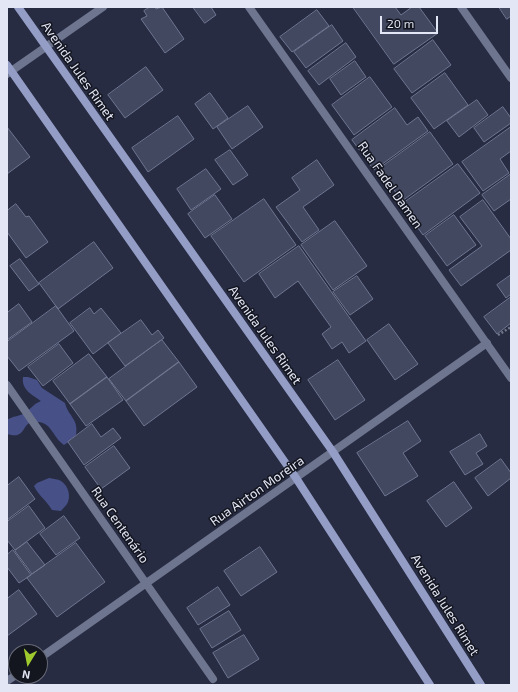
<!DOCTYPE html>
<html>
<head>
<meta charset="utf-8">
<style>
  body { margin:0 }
  #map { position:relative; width:518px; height:692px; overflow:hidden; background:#272c43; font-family:"Exo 2",sans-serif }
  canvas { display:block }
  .frame { position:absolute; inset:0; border:8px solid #e2e6f5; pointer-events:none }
  .north { position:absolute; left:8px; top:644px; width:40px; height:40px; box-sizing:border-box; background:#13151f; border:1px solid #666975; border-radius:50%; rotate:190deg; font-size:11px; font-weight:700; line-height:16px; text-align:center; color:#e2e6f5 }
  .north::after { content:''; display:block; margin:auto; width:14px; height:18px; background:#9fca2d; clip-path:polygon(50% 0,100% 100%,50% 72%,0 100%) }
  .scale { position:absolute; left:380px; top:16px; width:58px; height:18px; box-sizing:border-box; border:2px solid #e2e6f5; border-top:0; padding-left:5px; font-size:12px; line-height:14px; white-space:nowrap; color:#e2e6f5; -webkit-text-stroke:3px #13151f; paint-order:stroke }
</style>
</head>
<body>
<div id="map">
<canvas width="518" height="692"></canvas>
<div class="frame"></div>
<div class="north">N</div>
<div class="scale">20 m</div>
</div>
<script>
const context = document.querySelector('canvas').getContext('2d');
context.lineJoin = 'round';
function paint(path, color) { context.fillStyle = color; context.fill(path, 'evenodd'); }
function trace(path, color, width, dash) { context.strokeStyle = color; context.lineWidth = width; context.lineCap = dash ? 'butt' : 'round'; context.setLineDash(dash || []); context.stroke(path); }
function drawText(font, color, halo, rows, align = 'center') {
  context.font = font + ' "Exo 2",sans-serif'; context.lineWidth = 3; context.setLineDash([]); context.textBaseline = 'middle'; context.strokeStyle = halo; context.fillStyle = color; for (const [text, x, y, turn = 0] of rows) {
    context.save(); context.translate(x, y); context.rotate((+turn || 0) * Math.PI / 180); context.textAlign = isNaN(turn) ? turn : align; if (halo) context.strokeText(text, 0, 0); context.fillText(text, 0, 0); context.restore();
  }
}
paint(new Path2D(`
  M23,377H28L37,380L42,388L65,403C68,416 79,419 76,435L67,443L64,445C51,436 52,420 33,422C21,423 27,440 7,434V420C12,416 21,416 25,413C32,408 32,405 41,401C33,395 21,390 23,377Z
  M49,478C53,479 58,479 61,481C69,486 71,497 67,504C65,507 62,509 61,511L52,510C47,501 38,495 34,486L37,483Z`), '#475188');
const building = new Path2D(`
  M150,7H155L156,9L162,7L184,39L165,53L141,19L147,16L144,11Z
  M193,7H211L216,15L205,23Z
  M353,7H395L401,15L412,7H419L438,33L394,64Z
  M499,7H511V16L507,19Z
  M317,10L329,26L292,52L280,37Z
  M332,25L343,41L306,68L294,52Z
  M433,40L451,65L412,93L394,69Z
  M346,43L356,57L319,85L308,71Z
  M355,61L366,77L341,95L330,79Z
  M146,67L163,90L125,118L108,95Z
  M445,73L468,105L434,129L411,98Z
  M370,77L392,107L354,135L332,105Z
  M210,93L228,118L213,129L195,104Z
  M477,100L488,115L459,137L447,121Z
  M248,106L263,127L232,149L217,127Z
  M503,107L511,118V123L484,142L474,128Z
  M395,108L407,125L418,117L428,131L374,170L352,140Z
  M178,116L194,139L148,172L132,148Z
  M7,127L30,157L7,174Z
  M511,127V151L500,159L509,173L483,191L462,162Z
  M430,132L453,164L402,201L379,169Z
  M230,150L248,175L233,185L215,160Z
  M317,160L334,185L303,207L319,230L302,242L276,207L300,190L292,178Z
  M458,164L480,193L423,235L401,205Z
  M206,169L221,189L191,210L177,189Z
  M511,174V199L494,211L482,195Z
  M215,195L232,219L205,238L188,214Z
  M264,199L296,245L244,282L211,236Z
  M483,200L511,239V250L461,286L449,270L482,246L460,217Z
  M16,204L26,217L29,216L48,242L26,258L7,232V211Z
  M454,215L476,245L447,266L425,236Z
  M335,221L367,266L333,290L301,245Z
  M94,242L113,268L58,309L39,283Z
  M299,246L366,341L349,353L342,342L332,349L322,334L331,327L298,281L275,298L259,274Z
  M20,259L39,284L29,291L10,266Z
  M511,275V294L506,298L497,285Z
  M357,276L373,299L350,315L333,292Z
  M511,297V323L497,334L484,317Z
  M19,304L32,322L7,340V313Z
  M56,306L74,331L19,371L7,356V342Z
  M90,308L94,314L101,308L121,333L93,354L70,323Z
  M141,320L152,335L158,330L164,338L125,366L108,343Z
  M389,324L418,364L395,380L367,340Z
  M162,340L179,362L126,401L109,379Z
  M59,344L73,363L43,386L28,367Z
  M89,354L107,377L70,404L53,381Z
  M338,360L365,400L335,420L308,380Z
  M179,362L197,387L144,426L126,401Z
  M107,377L123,400L86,426L70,404Z
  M408,421L421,441L403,453L418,476L385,496L357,453Z
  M92,424L101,437L113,428L121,438L84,465L68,442Z
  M480,434L487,446L476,453L483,464L465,475L450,452Z
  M114,446L130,468L101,489L85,467Z
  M501,459L511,473V478L488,496L475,478Z
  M19,477L35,499L7,520V486Z
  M454,482L472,508L446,527L427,501Z
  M29,506L45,528L15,550L7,540V522Z
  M64,516L80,538L56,555L40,534Z
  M27,542L45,565L32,574L15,551Z
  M76,543L105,582L57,617L27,578Z
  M260,547L277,572L241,596L224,571Z
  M13,550L31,575L19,583L7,567V555Z
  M218,587L230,605L198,625L187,608Z
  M19,590L37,614L7,636V599Z
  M229,611L241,630L212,648L200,629Z
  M244,635L259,659L228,678L213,653Z`);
paint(building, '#424860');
trace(building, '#6f7690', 1);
trace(new Path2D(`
  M498,335L511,327`), '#74798c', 2.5, [2, 2]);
trace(new Path2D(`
  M249,7L511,378
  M461,7L511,78
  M7,74L103,7
  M7,385L213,679
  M40,658L487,343
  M7,681L16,675`), '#6e758e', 8);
trace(new Path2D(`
  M18,7L333,452L481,685
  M7,65L296,478L430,685`), '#939dc6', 8);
drawText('13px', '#e2e6f5', '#13151f', [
  ["Avenida Jules Rimet",78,71,55],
  ["Rua Fadel Damen",390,185,55],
  ["Avenida Jules Rimet",265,335,55],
  ["Rua Airton Moreira",257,491,-35],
  ["Rua Centenário",120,525,55],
  ["Avenida Jules Rimet",445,605,58]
]);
</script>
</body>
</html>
